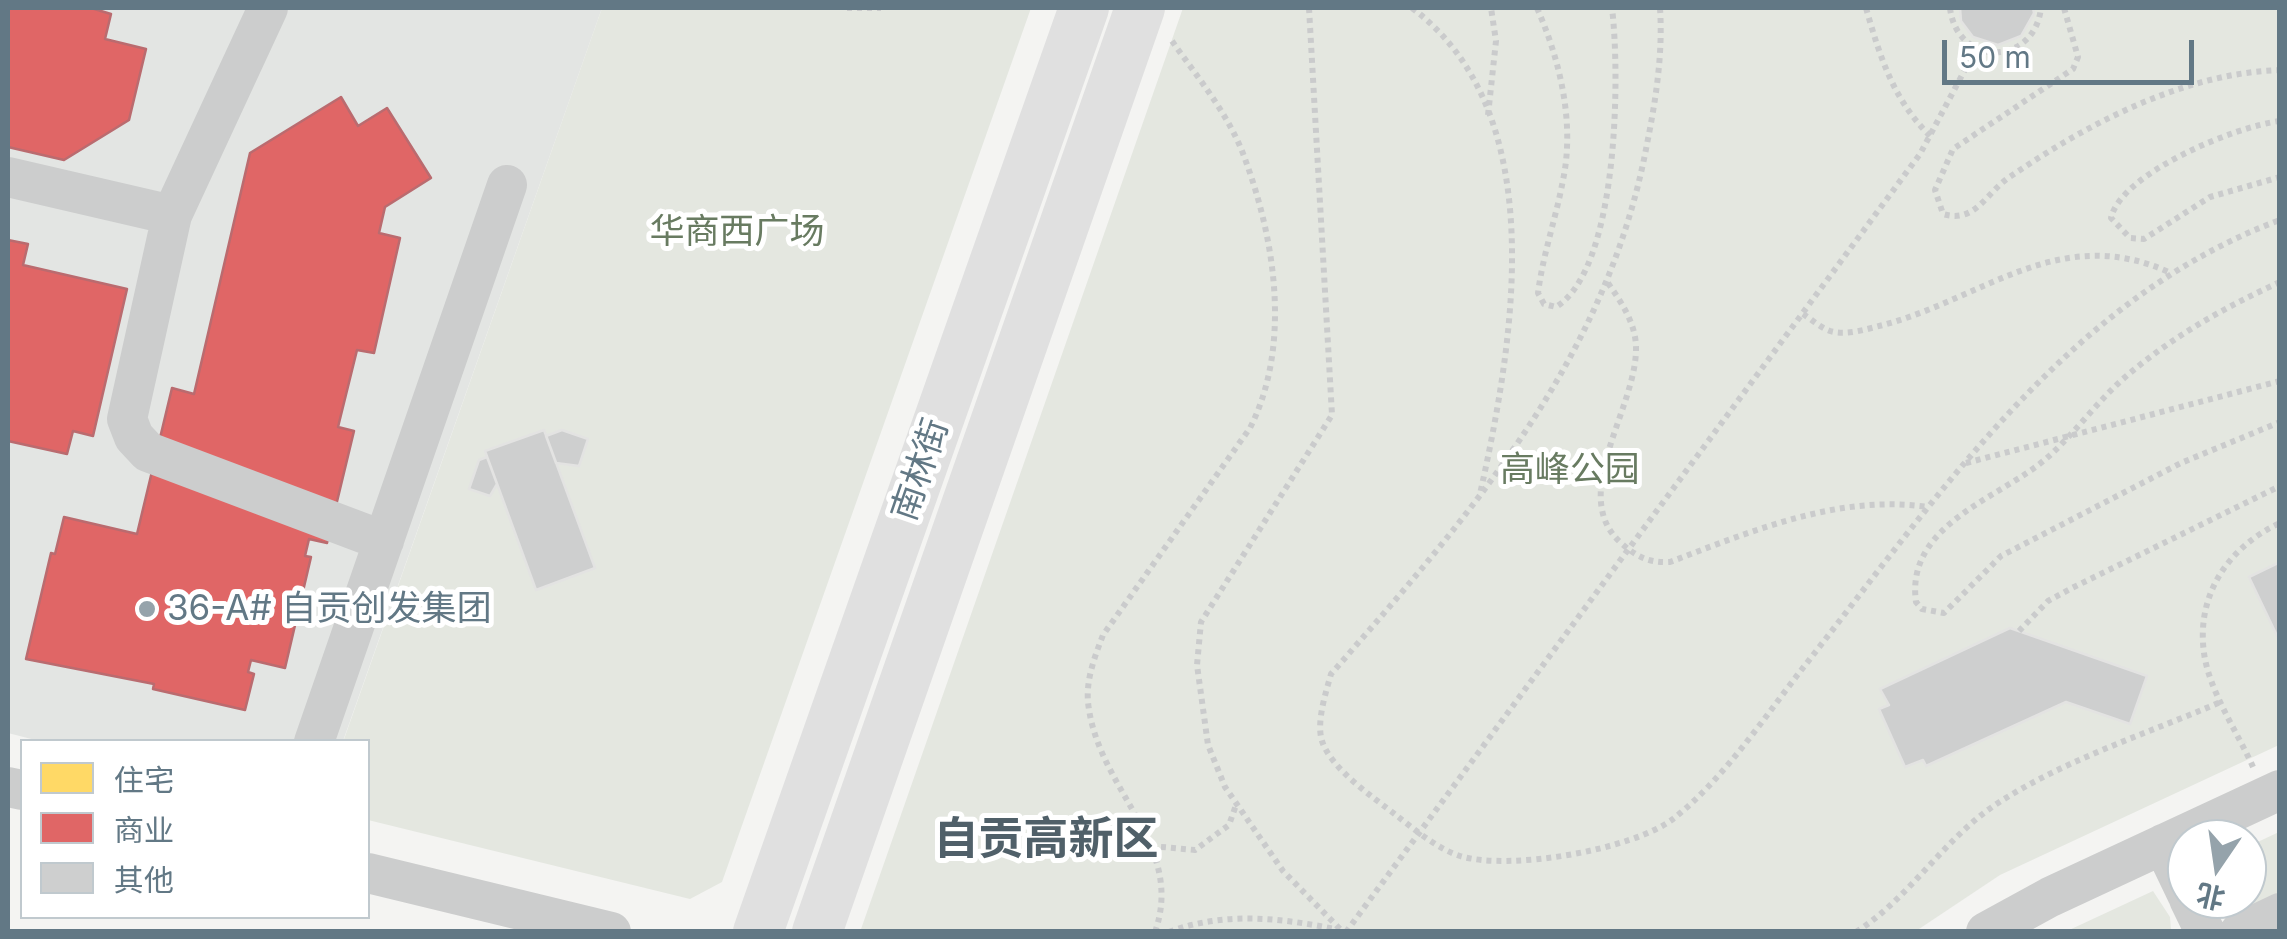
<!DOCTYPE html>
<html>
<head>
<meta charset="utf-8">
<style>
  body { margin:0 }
  #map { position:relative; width:2287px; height:939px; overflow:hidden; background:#f4f4f2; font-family:Inter,"Noto Sans SC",sans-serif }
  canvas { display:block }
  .frame { position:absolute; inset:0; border:10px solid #627885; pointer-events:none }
  .legend { position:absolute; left:20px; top:739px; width:350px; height:180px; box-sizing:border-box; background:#fff; border:2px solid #c0c9ce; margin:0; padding:12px 18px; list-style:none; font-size:30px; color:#627885 }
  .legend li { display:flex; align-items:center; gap:20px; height:50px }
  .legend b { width:50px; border:2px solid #c0c9ce }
  .north { position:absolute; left:2167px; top:819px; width:100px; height:100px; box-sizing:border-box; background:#fff; border:2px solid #c0c9ce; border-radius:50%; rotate:193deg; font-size:28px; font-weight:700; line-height:40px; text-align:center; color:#627885 }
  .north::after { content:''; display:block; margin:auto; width:35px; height:45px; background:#95a3ab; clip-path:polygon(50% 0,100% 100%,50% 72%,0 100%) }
  .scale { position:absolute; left:1942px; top:40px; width:252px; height:45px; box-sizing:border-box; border:5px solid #627885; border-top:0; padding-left:12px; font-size:30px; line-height:35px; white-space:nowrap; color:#627885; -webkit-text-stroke:8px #fff; paint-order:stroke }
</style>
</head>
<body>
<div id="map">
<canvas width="2287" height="939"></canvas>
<div class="frame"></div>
<ul class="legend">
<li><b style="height:28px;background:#ffd966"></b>住宅</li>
<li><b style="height:28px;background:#e06666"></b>商业</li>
<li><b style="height:28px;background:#cecfcf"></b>其他</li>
</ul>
<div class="north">北</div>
<div class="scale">50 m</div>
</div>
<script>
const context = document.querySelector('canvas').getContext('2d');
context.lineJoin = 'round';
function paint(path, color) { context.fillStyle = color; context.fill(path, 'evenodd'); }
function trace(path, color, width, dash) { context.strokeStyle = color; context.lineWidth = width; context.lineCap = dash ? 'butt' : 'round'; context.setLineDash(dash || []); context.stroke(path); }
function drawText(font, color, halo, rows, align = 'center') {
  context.font = font + ' Inter,"Noto Sans SC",sans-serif'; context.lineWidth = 10; context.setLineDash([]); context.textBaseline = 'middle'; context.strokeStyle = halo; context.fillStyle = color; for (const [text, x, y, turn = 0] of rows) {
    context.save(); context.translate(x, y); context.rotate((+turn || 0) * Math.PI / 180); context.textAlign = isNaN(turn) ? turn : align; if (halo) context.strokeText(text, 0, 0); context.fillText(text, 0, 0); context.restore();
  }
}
paint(new Path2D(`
  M8,8H602L343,741L43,742L8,733Z`), '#e3e5e3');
paint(new Path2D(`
  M602,8H1031L722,882L690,899L368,820V742H343Z
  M1183,8H2279V745L2000,875L1916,931L860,932Z
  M2279,832V896C2257,905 2242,916 2220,899H2247V847Z
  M2153,891L2170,917L2171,931H2067Z`), '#e4e7e0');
const homes = new Path2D(`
  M252,202L290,211L291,225L303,231L329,234L336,223L374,231L368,255L375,256L341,396L336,395L331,418L293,409L292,395L266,387L253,386L247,398L208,389L215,331L241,224L246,225Z
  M68,526L91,532L92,526L171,544L234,559L233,564L255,569L246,608H233L227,621L224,647L236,653L227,692L203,687L202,692L139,678L61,659L62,653L39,648L48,610H62L67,597L71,571L59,564Z`);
paint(homes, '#ffd966');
trace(homes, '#d0bc6f', 2.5);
const shops = new Path2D(`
  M8,8H91L111,14L105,39L146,49L129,120L64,160L8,147Z
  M341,97L358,126L387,108L431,178L385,207L379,233L400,238L374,353L357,350L338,427L354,431L327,543L309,539L305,556L311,557L285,668L251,660L248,672L254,674L245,710L153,689L154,684L26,659L51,553L55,554L64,517L137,534L172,388L194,394L250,153Z
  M8,240L28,244L23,265L127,289L93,436L73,431L67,454L8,441Z`);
paint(shops, '#e06666');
trace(shops, '#ba6b6f', 2.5);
const building = new Path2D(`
  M1960,8H2033L2034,13L2021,36L1998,45L1973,37L1961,21Z
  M544,430L595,568L536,590L485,451Z
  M562,430L588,439L579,466L556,463L546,436Z
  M487,457L497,484L490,496L469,489L479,460Z
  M2280,562V642L2249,577Z
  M2010,628L2147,676L2130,724L2066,702L1926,766L1923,760L1905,767L1879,709L1889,705L1880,689Z`);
paint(building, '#cecfcf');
trace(building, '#e3e3e2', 2.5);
trace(new Path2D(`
  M847,8H881
  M1309,8L1332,415L1201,622L1197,665L1208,745L1225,787L1283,871L1341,930
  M1412,8C1554,114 1513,345 1480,494
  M1537,8C1560,60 1575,123 1563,180C1556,218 1543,254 1538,293L1544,304L1556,307C1619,268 1620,74 1612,8
  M1660,8C1663,53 1656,99 1647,144C1607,359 1471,514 1331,674C1326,692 1316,722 1322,741C1331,769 1374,798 1396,815C1415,830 1438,849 1460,856C1509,871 1632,850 1673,819C1725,778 1765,716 1806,664C1939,495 2069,298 2280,220
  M1866,8C1880,57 1893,99 1930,136
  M1950,8C1957,67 2034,67 2041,8
  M2064,8L2078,57L2073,69L1953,149L1935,190L1943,214C1976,224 1986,192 2011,176C2089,123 2184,73 2280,70
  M1488,115L1496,41L1491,8
  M2280,121C2236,126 2121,173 2111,218L2130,238L2144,239L2210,197L2280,177
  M2280,282C2223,308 2170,338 2123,379C2096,403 2075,433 2048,457C2002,498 1905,523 1916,602L1922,609L1944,613L2001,556L2181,463L2280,422
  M1608,283C1621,302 1635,322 1636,346C1638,407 1567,495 1621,543C1637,557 1649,563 1670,562C1752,531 1839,494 1928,507
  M1803,314C1811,319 1821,328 1830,331C1846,336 1867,329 1883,325C1985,298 2060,222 2171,273
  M1966,463L2280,381
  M2019,631L2048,601L2072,588L2280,486
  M2253,767C2238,733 2209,691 2204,653C2196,595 2228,547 2280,523
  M1151,846L1195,850L1229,825L1236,805
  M1155,932C1186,844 1097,790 1088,702C1086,679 1095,656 1103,635L1250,428C1291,347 1276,243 1245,159C1230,116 1198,78 1172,41
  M1169,932C1225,911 1282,918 1340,930
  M1346,932L1920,154L1976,49
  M1856,932C1911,897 1944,838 1998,803C2066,759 2149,733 2223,701`), '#cacbcc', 6, [5, 5]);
trace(new Path2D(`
  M268,8L172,215L127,419L134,437L148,452L384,541
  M8,177L172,215
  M314,742L507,185
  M8,787L22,790
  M2163,844L2187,894
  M368,873L611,932
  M2189,899L2205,932
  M1986,932L2050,897L2280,790
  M2240,932L2280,913`), '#cccdcd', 40);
trace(new Path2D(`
  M758,932L1084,8
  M817,932L1140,8`), '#e0e0e0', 50);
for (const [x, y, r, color] of [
  [147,609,10,"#95a3ab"]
]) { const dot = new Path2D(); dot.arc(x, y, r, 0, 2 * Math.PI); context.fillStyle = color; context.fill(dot); trace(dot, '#fff', 4); }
drawText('35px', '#687b61', '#fff', [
  ["华商西广场",737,232],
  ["高峰公园",1570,470]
]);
drawText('35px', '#627885', '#fff', [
  ["南林街",921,470,-71]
]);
drawText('35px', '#627885', '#fff', [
  ["36-A# 自贡创发集团",167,609]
], 'left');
drawText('bold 45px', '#506069', '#fff', [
  ["自贡高新区",1046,840]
]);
</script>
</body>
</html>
